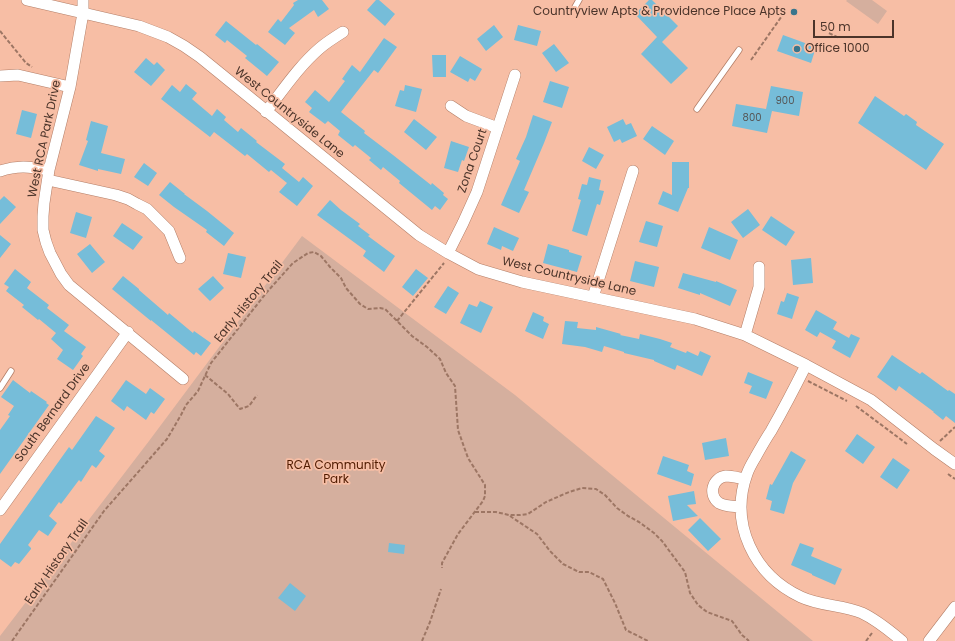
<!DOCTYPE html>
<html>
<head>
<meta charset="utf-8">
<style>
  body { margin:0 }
  #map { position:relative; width:955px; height:641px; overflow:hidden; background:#f7bea5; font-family:Poppins,sans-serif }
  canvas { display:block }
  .scale { position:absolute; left:813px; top:20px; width:81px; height:18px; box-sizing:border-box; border:2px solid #4b342a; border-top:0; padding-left:5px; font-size:12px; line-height:14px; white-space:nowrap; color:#4b342a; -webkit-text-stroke:3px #f7bea5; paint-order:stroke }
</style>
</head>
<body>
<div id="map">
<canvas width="955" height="641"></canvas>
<div class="scale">50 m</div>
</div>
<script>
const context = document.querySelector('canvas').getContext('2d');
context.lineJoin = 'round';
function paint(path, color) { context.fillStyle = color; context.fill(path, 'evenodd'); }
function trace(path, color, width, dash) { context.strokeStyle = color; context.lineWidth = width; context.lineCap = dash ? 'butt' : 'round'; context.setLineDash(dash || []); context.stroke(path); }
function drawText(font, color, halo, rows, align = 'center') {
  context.font = font + ' Poppins,sans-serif'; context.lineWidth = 3.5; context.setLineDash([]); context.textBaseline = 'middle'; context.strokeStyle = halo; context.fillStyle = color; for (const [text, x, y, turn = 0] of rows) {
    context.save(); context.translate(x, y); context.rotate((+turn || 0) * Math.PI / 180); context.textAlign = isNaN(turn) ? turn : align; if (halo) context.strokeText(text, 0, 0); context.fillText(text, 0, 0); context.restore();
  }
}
paint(new Path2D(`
  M847,0H872L887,11L878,24L846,1Z
  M302,236L515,395L813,641H0V636L149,441Z`), '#d5af9e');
paint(new Path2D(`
  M298,0H322L329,9L318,17L314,10L289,28L295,33L285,45L268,32L278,19L281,22L294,5L293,3Z
  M376,0H379L395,14L385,26L367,10Z
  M649,0H652L678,26L662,42L688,68L671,84L641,54L657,37L635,14Z
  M226,21L256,45L257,44L279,62L267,76L245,58L247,56L227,40L225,43L215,35Z
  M494,25L503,37L486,51L477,39Z
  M518,25L541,31L537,46L514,40Z
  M783,35L816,47L811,63L777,51Z
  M384,38L397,47L378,73L374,70L341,112L365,131L364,133L393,155L431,185L432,183L444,193L443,195L448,199L440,210L435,206L432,210L399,183L400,181L383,167L381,170L369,160L371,158L355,145L353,147L338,135L340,131L328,121L325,124L309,112L312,108L305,102L315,90L329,102L345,81L342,79L352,65L360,72Z
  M554,44L569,63L556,72L542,53Z
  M432,55H446V77H433Z
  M460,56L482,69L475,81L470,78L468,82L450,72Z
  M146,58L154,65L157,62L165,70L151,86L134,72Z
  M550,81L569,87L562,108L543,102Z
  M186,84L197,93L192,99L212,116L217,109L226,117L224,120L238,132L241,128L257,141L256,142L285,164L282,168L299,182L303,177L313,186L297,206L279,192L287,183L271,170L269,172L247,154L245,156L214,132L210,137L161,99L172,85L180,92Z
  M405,85L422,89L416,112L395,106L400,90L404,91Z
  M771,86L803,92L799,116L772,111L767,133L732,126L736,104L766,109Z
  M875,96L904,116L906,114L917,122L916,125L944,144L926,170L858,123Z
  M22,110L37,114L31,138L16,134Z
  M533,115L552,122L544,143L524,190L529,192L519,213L501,205L520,161L516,159L526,137Z
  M414,119L437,137L426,150L404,132Z
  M623,119L626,125L631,123L637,136L622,143L620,139L614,142L607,127Z
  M91,121L108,126L101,153L125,159L121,174L98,169V171L79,165L88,141L86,140Z
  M652,126L674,141L665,155L643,139Z
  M451,141L469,147L464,161L462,160L458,172L444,168Z
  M589,147L604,155L596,169L582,161Z
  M672,162H689V188H688L678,212L658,204L663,191L672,195Z
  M144,163L157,173L148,186L134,177Z
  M589,177L601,180L599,190L604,191L600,205L597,204L587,236L572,231L581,200L578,199L582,184L587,185Z
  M170,182L185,194H184L207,211L234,233L224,246L206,232L207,230L174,207L159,195Z
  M4,196L16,207L0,224V200Z
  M330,200L341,210L360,224L358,226L370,235L368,236L395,256L384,272L363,256L366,251L317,215Z
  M748,209L760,225L743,238L731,222Z
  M76,212L92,217L86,238L70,233Z
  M771,216L795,232L786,246L762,230Z
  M646,221L663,226L657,247L639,242Z
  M122,223L143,237L133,250L113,236Z
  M494,227L519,238L513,251L502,246L501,250L487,244Z
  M709,227L738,240L730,260L701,248Z
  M0,235L11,244L0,258Z
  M90,244L105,262L92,273L77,254Z
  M548,244L569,250V252L582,256L577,272L543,263Z
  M228,253L246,257L241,278L223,274Z
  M811,258L813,283L793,285L791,260Z
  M635,261L659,267L654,287L630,281Z
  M15,269L31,282L27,288L49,305L47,308L69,325L64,331L86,347L81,354L83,356L73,370L57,359L63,350L51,339L56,333L39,319L38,320L22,307L24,305L6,291L9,287L4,284Z
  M416,269L428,278L413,296L402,287Z
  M683,273L716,282V281L737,290L730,306L700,293V295L678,288Z
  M123,276L139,289V290L168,315L169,313L193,333L194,331L211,343L201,356L196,352L194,355L151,320V321L112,289Z
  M213,276L224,288L210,301L198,289Z
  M448,286L459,293L446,314L434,307Z
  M787,293L799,297L792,319L777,314L781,301L784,302Z
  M480,301L493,307L481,333L460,323L469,304L477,307Z
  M816,310L837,322L833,329L849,338L851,334L860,338L850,358L832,348L836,341L820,332L817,337L805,330Z
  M533,312L544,317L543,321L549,324L543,339L525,331Z
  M565,321L578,322L577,328L596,330V327L621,334L620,335L639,339L640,334L660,339L672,343L670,347L686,353L687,351L698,356L700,351L711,356L702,376L677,365L675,370L654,361V360L624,353V352L604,346L602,352L585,347L562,344Z
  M892,355L920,374L922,372L948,391L949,390L955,394V423L946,416L943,420L933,412H934L899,386L896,391L877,377Z
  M748,372L773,382L766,399L749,393L752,386L744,383Z
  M13,380L30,393L31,391L47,402L46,403L49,405L0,474V430L10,416L8,415L14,406L1,397Z
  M126,380L146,394L150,388L165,399L154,414L151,412L146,420L127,406L124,411L111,401Z
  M96,416L115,428L99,451L105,456L96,468L92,465L81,482L79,480L61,504L59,502L49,516L57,523L48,536L39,530L28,545L31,548V549L19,564L15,562L11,567L0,559V544L69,447L72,450Z
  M857,434L875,447L863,464L845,451Z
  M726,438L729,456L705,460L702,443Z
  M791,451L806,460L793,483L784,514L770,510L772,501L766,499L770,484L772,485Z
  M663,456L689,465L687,471L694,474L691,486L657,474Z
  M893,458L910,470L897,489L880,477Z
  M694,491L696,504L687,505L698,516L673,521L668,496Z
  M700,518L721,539L708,551L688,530Z
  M389,543L405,545L404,554L388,552Z
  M800,543L814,548L811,556L842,569L835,585L812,575V574L791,565Z
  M290,583L306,596L295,611L278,598Z`), '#76bdd9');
const lane = new Path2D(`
  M575,7L579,0
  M697,109L739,50
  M0,388L11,371`);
const street = new Path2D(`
  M27,0L139,26L168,37L184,46L200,57L419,235L448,253L478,269L522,282L695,319L745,335L806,365L871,400L934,449L955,464
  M83,0V13L70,87L49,170L44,203L43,216V230L46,242L50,253L61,274L69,285L183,379
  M0,76L18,75L70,87
  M451,106L466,116L498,128
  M266,112C283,90 299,66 320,48C327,42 335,37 343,32
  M0,171C18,165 30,167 49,170
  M48,180L116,195L128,199L137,204L147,209L169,231L180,258
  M448,253L463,223L477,192L515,75
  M593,297L633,171
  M745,335L759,287V267
  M806,365C795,387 783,410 771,431C765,440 760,449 755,458C752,463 749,468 747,474C729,524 754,575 801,597C820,606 843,605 862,613C877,620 890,631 902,641
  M741,507C734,506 726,507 719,503C708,495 712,478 726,476C732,476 739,478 745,479
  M0,510L128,332
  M929,641L955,607`);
trace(lane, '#b37e67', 7);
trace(street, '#b37e67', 12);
trace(new Path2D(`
  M0,31L26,63L32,67
  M829,33L839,38
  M751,60L784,13
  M397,321L444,263
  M205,375L228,394L240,409L249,406L257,395
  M808,381L847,401
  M856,406L907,444
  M940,441L955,427
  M948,474L955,479
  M475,512H496L509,515H520L528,514L546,502L569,492L582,488L596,489L605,495L617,508L628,516L639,522L654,533L662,541L685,572L690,593L698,605L707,612L732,621L742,635L749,641
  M510,516L537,534L550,551L563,564L579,572H589L603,579L615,603L626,630L648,641
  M12,641L104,511L167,439L181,415L186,405L198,391L211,363L267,292L293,263L308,253L314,252L321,256L330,267L341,278L346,288L360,304L368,309L380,308L385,309L412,336L427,347L440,359L446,373L455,386L458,430L468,458L485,485V496L483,501L458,534L442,563V568
  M422,641L430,622L441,589
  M866,641L872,633`), '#9d7664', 2, [4, 2]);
trace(lane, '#fff', 5.5);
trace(street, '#fff', 11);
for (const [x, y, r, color] of [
  [794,12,4,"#38758c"],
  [797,49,4,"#38758c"]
]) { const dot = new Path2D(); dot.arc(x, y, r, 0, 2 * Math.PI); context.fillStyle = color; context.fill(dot); trace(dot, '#f7bea5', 1.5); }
drawText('10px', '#565656', null, [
  ["900",785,101],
  ["800",752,118]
]);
drawText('12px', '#4b342a', '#f7bea5', [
  ["Countryview Apts & Providence Place Apts",786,12],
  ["Office 1000",805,49,"left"]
], 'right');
drawText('12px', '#4b342a', '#f7bea5', [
  ["West Countryside Lane",289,113,39],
  ["West RCA Park Drive",45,139,-78],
  ["Zona Court",473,161,-71],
  ["West Countryside Lane",569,277,13],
  ["Early History Trail",249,302,-51],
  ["South Bernard Drive",53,413,-54],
  ["Early History Trail",57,562,-55]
]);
drawText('12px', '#501b00', '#f7bea5', [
  ["RCA Community",336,466],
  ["Park",336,480]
]);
</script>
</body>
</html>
